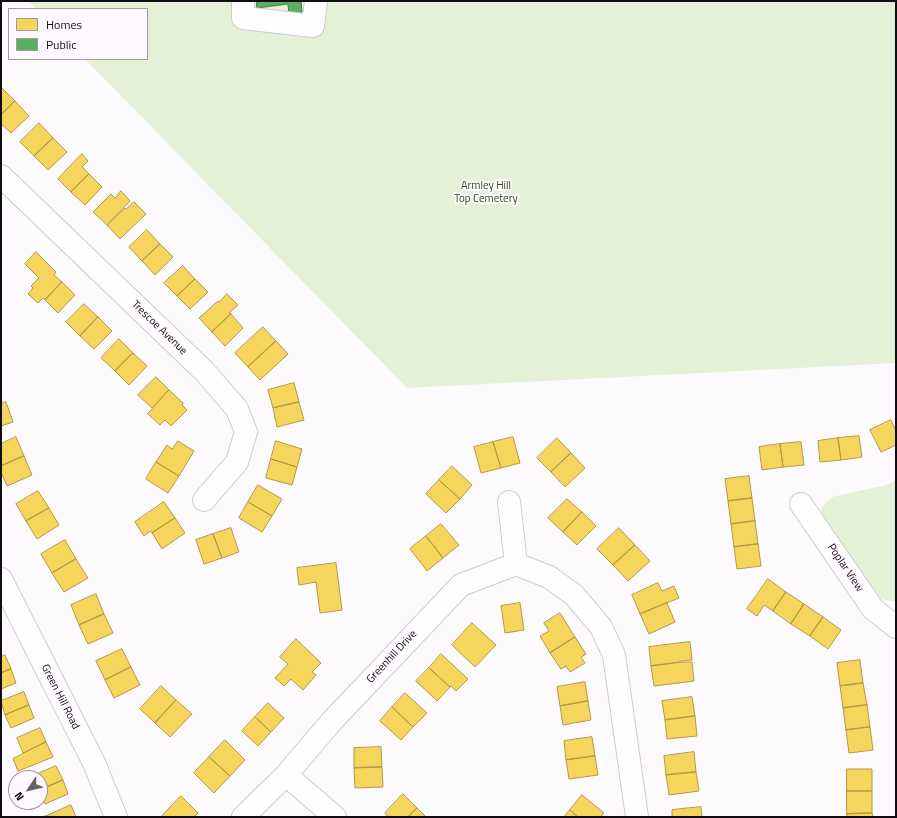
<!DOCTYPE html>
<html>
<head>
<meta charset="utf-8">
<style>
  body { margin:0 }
  #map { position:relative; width:897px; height:818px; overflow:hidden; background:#fdfafd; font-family:"Titillium Web",sans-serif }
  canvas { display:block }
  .frame { position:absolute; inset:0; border:2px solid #130c14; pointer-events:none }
  .legend { position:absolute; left:8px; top:8px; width:140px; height:52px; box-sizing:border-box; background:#fef9fe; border:1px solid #a09aa0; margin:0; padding:5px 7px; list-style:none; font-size:12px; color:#130c14 }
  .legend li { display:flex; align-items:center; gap:8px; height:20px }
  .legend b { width:20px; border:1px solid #a09aa0 }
  .north { position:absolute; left:8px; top:770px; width:40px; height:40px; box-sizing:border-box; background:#fef9fe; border:1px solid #a09aa0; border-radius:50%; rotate:235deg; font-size:11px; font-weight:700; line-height:16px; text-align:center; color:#130c14 }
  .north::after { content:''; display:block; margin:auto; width:14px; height:18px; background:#655f66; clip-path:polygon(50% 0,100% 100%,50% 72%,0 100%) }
</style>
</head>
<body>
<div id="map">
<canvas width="897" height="818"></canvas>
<div class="frame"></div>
<ul class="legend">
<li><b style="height:11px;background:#f6d55c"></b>Homes</li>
<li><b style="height:11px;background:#5aae61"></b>Public</li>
</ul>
<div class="north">N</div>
</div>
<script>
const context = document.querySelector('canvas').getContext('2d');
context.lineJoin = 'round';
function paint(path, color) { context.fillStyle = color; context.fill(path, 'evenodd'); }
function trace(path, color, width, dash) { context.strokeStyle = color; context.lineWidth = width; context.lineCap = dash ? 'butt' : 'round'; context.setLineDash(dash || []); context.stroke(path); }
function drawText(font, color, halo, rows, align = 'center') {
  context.font = font + ' "Titillium Web",sans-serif'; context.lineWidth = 4; context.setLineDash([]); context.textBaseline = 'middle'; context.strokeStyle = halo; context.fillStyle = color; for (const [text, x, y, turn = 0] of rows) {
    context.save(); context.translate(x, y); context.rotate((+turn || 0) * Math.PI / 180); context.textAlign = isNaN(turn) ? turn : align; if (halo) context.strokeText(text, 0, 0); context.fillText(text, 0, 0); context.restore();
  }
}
paint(new Path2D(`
  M28,1H896V363L407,388L85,59H147V9H36Z
  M896,480V601C887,602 881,599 874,594L823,518L821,510L823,506L832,497L886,485Z`), '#e4f1d6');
const homes = new Path2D(`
  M1,87L15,101L1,115Z
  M15,101L29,116L11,133L1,124V115Z
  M39,123L53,138L34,156L20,142Z
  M53,138L67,152L48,170L34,156Z
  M82,154L88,161L82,167L89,174L71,192L58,179Z
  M89,174L102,187L85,205L71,192Z
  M121,191L130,201L107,225L93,212L111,194L115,198Z
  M134,202L146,214L120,239L107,225L125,208L126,209Z
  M147,230L160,244L142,261L129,247Z
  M160,244L173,257L155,275L142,261Z
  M36,252L56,272L54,275L62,282L45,300L43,298L38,303L28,294L33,288L31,286L39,278L25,264Z
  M183,266L195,279L177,296L164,283Z
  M195,279L208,292L190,309L177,296Z
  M62,282L75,295L58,313L45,300Z
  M227,294L238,305L229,313L231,314L212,332L199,318L218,301L219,302Z
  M84,304L98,317L80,336L66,322Z
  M231,314L243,328L225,346L212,332Z
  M98,317L112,331L94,349L80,336Z
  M263,327L276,341L248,367L235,353Z
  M119,339L133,353L115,371L101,358Z
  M276,341L288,354L260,380L248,367Z
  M133,353L147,366L129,385L115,371Z
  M156,377L169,390L152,408L138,395Z
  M294,383L299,402L273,408L268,390Z
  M169,390L183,403L182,405L187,410L171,426L165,420L160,425L148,414Z
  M6,402L13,422L1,426V404Z
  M299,402L304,420L277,427L273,408Z
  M891,420L896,431V445L881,452L870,430Z
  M859,436L862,457L841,460L838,438Z
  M16,437L24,456L1,466V444Z
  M513,437L520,463L501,468L493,442Z
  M557,438L571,453L551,472L537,458Z
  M838,438L841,460L820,462L818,441Z
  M178,441L194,451L179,476L156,462L167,445L172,449Z
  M276,441L302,449L297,467L271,459Z
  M493,442L501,468L481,473L474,447Z
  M801,442L804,465L783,467L780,444Z
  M780,444L783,467L762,470L759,447Z
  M571,453L585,468L565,487L551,472Z
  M24,456L32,475L7,486L1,472V466Z
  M271,459L297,467L292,485L266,478Z
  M156,462L179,476L168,493L146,479Z
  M452,466L472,485L460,499L439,480Z
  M749,476L752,498L728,501L725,479Z
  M439,480L460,499L446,513L426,494Z
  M258,485L282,499L272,516L248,502Z
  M38,491L49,508L26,521L16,504Z
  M752,498L755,521L731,524L728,501Z
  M567,499L582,512L563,532L548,518Z
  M164,502L175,518L152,533L150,531L144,536L135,522Z
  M248,502L272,516L262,532L239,518Z
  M49,508L59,525L37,539L26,521Z
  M582,512L596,526L577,545L563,532Z
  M175,518L185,533L162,549L152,533Z
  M755,521L758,544L734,547L731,524Z
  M441,524L459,545L443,558L426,536Z
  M231,528L239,552L222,558L213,534Z
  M619,528L635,545L613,565L597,549Z
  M213,534L222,558L204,564L196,540Z
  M426,536L443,558L427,571L410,549Z
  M65,540L76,559L52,573L41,554Z
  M758,544L761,566L737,569L734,547Z
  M635,545L650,561L628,581L613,565Z
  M76,559L88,578L64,592L52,573Z
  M336,563L342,610L320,613L316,582L299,585L297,568Z
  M768,579L786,592L773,611L764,605L757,616L747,609Z
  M658,583L662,591L674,586L679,598L640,614L632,595Z
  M786,592L804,604L791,624L773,611Z
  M96,594L104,614L79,625L71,605Z
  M520,603L524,630L505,633L501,606Z
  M667,603L675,622L649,634L640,614Z
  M804,604L823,617L810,636L791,624Z
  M560,613L575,637L550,653L540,636L549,631L544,623Z
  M104,614L113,633L88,644L79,625Z
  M823,617L841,630L828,649L810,636Z
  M472,623L496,645L475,667L452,645Z
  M575,637L586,654L581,657L585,663L570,672L566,666L561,669L550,653Z
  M296,639L321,663L312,672L316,675L303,690L291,679L284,686L275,678L288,664L280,657Z
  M690,642L692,660L681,661V662L651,666L649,647Z
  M122,649L131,667L105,680L96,661Z
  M441,654L468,679L456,691L451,686L450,687L429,668Z
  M5,655L11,669L1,673V657Z
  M860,660L863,683L840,686L837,663Z
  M681,662H692L694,681L654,686L651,666Z
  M131,667L140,685L114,698L105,680Z
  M429,668L450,687L437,701L416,681Z
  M11,669L16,683L1,689V673Z
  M585,682L588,701L560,706L557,687Z
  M863,683L867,705L843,708L840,686Z
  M161,686L176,700L155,723L140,709Z
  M24,692L29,705L5,715L1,701Z
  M405,693L427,713L413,727L392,707Z
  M692,697L695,716L665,720L662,701Z
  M176,700L192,714L170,737L155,723Z
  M588,701L591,720L563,725L560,706Z
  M268,703L284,718L271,732L255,717Z
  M29,705L34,718L11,728L5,715Z
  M867,705L870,727L846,730L843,708Z
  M392,707L413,727L401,740L380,721Z
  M695,716L697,736L667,739L665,720Z
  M255,717L271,732L258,746L242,731Z
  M870,727L873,750L849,753L846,730Z
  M40,728L46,742L23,753L17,738Z
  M592,737L595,756L566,760L564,741Z
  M225,740L245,760L230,776L209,757Z
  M46,742L53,757L18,771L13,759Z
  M381,747L382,767L354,768V748Z
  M694,752L696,772L666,775L664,756Z
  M595,756L598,775L569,779L566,760Z
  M209,757L230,776L214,793L194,773Z
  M56,766L63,780L40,790V778H34L33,776Z
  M382,767L383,787L355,788L354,768Z
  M847,769H872V791H847Z
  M696,772L699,791L669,795L666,775Z
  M63,780L68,794L45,804L44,802L36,805L35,802H40V790Z
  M847,791H872V813L847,814Z
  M403,794L417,808L408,817H388L385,813Z
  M582,795L604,813L600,817H578L570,810Z
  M181,796L198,813L194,817H161Z
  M71,805L76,817H42L48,815Z
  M701,807L702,817H672V810Z
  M417,808L426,817H408Z
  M570,810L578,817H564Z
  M872,813L873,817H847V814Z`);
paint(homes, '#f6d55c');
trace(homes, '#b29946', 1);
const public = new Path2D(`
  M257,1H301L302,12L289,14L288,4L257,8Z`);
paint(public, '#5aae61');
trace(public, '#457d4a', 1);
const minor = new Path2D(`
  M243,1V18L313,26L316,1
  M1,176L205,372L237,409L246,432L237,462L204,500
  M509,502L516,564
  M801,504L873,609L896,627
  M1,579L94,763L116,817
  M286,775L335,817
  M243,817L286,775L332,721L461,585L516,564L549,577L574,595L601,627L614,655L637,817`);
trace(minor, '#d0cad0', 24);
trace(minor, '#fffeff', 22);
drawText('11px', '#304a0c', '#fef9fe', [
  ["Armley Hill",486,186],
  ["Top Cemetery",486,199]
]);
drawText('11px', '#130c14', '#fef9fe', [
  ["Trescoe Avenue",159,328,44],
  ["Poplar View",845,568,56],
  ["Greenhill Drive",392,657,-47],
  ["Green Hill Road",60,697,63]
]);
</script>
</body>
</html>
